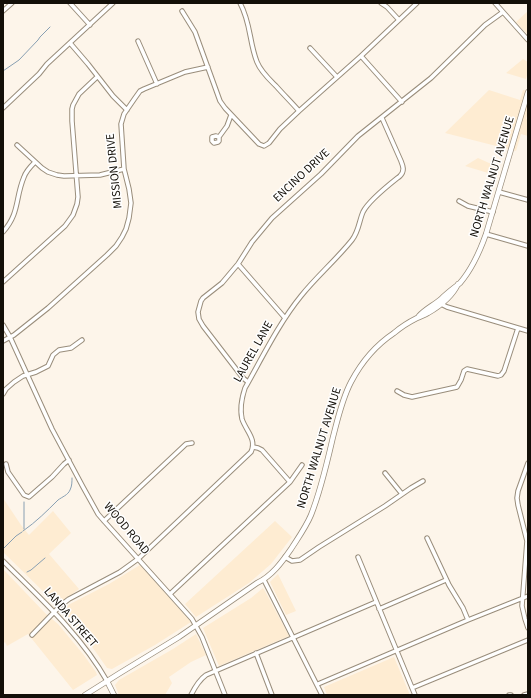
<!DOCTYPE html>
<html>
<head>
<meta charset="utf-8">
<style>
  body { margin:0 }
  #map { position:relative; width:531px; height:698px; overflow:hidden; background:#fdf5ea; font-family:"Source Sans 3",sans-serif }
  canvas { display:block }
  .frame { position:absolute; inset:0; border:4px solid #130f08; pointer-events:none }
</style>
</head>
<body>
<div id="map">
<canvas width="531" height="698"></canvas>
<div class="frame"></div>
</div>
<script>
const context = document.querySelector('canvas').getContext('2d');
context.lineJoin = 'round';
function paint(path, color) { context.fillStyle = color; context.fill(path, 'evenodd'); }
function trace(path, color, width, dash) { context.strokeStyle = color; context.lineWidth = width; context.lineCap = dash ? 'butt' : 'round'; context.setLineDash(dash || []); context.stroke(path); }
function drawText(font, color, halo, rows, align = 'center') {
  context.font = font + ' "Source Sans 3",sans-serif'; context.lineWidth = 3; context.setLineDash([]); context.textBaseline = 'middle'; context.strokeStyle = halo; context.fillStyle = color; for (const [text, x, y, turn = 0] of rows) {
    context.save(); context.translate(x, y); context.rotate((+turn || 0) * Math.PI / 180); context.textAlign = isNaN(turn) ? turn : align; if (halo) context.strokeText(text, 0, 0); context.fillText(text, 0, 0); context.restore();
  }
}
paint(new Path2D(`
  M528,11V35L516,22Z
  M523,59L528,62V72L526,79L506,73Z
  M489,90L520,100L523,90L528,91V112L526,119L528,120V136L521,134L516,151L445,133Z
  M478,158L489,163L500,165L498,176L465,166Z
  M3,498L21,525L29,535L53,511L71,533L49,554L79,589L57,605L3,552Z
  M275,521L292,537L271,564L249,583L196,617L185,604Z
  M140,565L191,622L155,645L112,669L107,668L93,648L73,623L61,611L70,604L109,584Z
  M3,569L46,614L58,624L83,654L96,672L97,675L73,690L28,634L7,646L5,642L3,644Z
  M278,574L296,611L286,615L270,582Z
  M263,588L265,591L289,636L219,666L203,628L251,598Z
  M196,634L206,655L191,662L169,677L172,683L165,695H119L115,685L119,680L173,649Z
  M394,657L410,695H327L324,687Z`), '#feecd2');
trace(new Path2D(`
  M3,71L19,60L38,40L40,37L50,27
  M24,502V529
  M23,531C36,522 47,511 58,500C62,497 68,495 70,490C72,486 72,482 72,478
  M3,549L16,536L22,532
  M27,572L31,570L45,558`), '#889fb2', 1);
const minor = new Path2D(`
  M70,3L90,25
  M240,3C251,23 249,42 257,62C261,72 269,79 276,86C284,95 292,103 299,111
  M381,3L387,7L399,20
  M495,3L528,40
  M3,11L12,3
  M182,11L195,32L220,101L225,108L259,144L264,146L269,143L280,129L299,111L361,56L417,3
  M138,41L157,84
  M70,43L88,64L113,96L127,110
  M310,48L337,77
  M361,56L402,102
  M3,108L39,74L47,64L113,3
  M219,137V141L218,142L214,143L212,141V137L216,136L219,137L227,126L231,115
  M17,145L42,168L48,172L57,175L64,176L100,175L124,169
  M499,192L528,200
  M459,201L468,206L493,212
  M3,232C20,213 15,198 24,177C26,171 31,166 35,162
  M486,234L528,246
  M238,264L285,318
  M3,282L65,226L73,215L77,204L78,197L72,121V109L73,105L79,94L97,77
  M442,303L443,305L447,307L528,331
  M3,325L10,337L52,429L83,487L98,514L104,521L192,619L202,637L225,695
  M3,341L14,335L48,308L107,255L116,246L122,237L126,229L129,218L131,203L129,189L124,169L121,124L124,114L135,98L140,91L144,89L185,72L208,67
  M248,382L243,378L203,326L199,319L198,312L201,301L203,298L222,283L238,264L252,242L272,218L321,174L358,136L431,78L485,25L503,12
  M397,391L404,395L412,397L457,387L461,380L464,371L467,369L498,376L501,375L504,371L518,328
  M3,394L6,389L14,382L23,376L36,372L48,366L53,355L59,350L71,348L82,340
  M253,447L258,448L262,450L290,482
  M528,463L518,491L517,498L518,505L527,541L522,606L525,619L528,628
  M6,464L8,472L24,495L29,497L52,477L64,464L69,460
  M385,473L402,494
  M104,521L186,444L192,443
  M427,538L449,585L463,608L468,620
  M285,557L292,561L300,560L319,547L385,506L411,488L423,481
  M358,557L415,695
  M3,561C40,598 81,635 107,681
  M264,580L322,695
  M170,594L290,482L302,465
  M379,609L446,580
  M32,635L61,605L69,599L120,572L138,559L251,452C257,439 246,431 242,419C240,410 242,397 245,388C262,358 279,323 301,296C316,277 336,260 352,240C359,231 359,221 363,212C369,200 390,184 400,176C405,171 403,166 401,161L382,118
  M256,653L272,695
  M318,684L468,620L528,596
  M412,688L528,640
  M191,695C195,687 199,680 206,675L376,602
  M509,695H511
  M524,695L528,694`);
const major = new Path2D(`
  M419,316C425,309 434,305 441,299C447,293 454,288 460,283C472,269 480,251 486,234L528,92
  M107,681L114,695
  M85,695L120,673L179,637L257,583C272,576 282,562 291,549C298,538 306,527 311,515C321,490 327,463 333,437C338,418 342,399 351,382C361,363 376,345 394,333C401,327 409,322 417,318C421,316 425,315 428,313C440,306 452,297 458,284`);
trace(minor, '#998d7b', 5.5);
trace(major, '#998d7b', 6);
trace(minor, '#fff', 3.5);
trace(major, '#fff', 4.5);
drawText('12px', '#130f08', '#fff', [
  ["MISSION DRIVE",115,171,-96],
  ["ENCINO DRIVE",302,176,-43],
  ["NORTH WALNUT AVENUE",493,177,-73],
  ["LAUREL LANE",254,352,-61],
  ["NORTH WALNUT AVENUE",320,448,-73],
  ["WOOD ROAD",126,529,50],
  ["LANDA STREET",70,618,49]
]);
</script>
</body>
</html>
